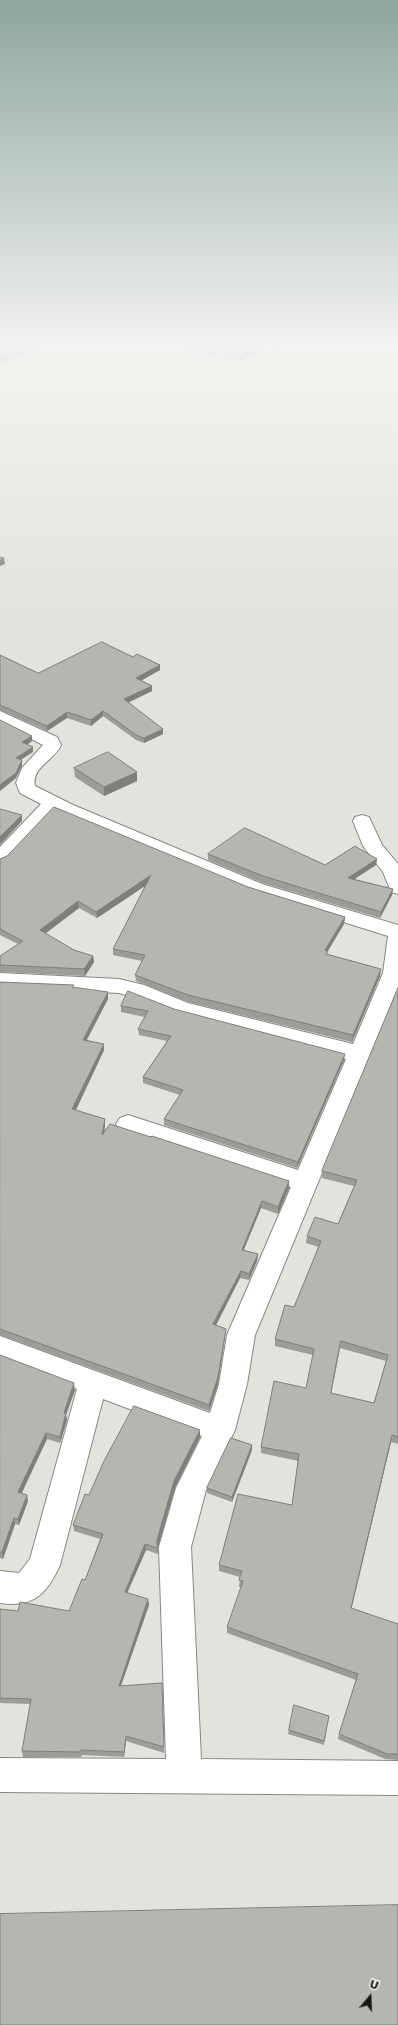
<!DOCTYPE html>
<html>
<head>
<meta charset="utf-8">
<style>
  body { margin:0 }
  #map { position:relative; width:398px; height:2025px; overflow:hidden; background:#e3e2dd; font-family:"DejaVu Sans",sans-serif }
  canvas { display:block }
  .north { position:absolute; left:350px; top:1977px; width:40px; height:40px; -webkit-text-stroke:3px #f0efea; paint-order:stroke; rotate:19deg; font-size:11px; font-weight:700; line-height:16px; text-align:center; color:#171715 }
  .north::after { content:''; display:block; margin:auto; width:14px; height:18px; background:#171715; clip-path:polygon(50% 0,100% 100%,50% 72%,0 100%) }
</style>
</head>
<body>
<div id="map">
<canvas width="398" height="2025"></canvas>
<div class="north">U</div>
</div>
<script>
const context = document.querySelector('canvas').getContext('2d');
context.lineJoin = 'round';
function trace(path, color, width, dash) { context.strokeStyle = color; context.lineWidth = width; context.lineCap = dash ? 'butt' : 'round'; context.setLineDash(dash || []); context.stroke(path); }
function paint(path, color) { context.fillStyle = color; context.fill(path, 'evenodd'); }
const street = new Path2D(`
  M0,711L57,737L61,745C55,760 31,767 35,786L73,805L262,884L398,925V989L255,1335L247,1384L235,1430L206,1490L191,1547L201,1759L398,1761V1795L0,1792V1758L166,1759L159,1547L176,1488L202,1436L103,1399L60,1565C47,1594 33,1608 0,1603V1571L19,1573L30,1559L77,1389L0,1360V1336L210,1413L219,1384L227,1335L291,1187L120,1130L116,1124L120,1118L128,1115L298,1170L346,1059L174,1014L130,996L119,993L0,987V973L119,979L144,985L188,1003L353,1044L383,973L388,936L248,892L55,811L7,862L0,864V847L41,804L20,793L16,783L22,768L43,745L0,723Z
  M362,815L369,817L382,845L398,864V894L391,892L383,872L363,846L353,821L355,817Z`);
trace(street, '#888883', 2);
paint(street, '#fff');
paint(new Path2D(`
  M0,344H138L131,348L115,345L107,349L95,346L90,349L78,346L68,349L54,345Z
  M153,344H293L277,352L266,349L239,361Z
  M0,655L38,673L160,670L141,680L152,686V691L128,703L163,734L144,743L136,740L103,716L91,726L67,718L47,731L0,710Z
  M74,768L137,781L104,796L75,777Z
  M208,854L325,865L377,859L376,865L354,879L393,889L392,895L380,918L263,883L208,860Z
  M0,859L248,887L345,917L344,924L328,951L327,954L381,969L380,976L352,1042L188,1002L136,981L135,975L142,961L113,955V949L145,886L97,918L79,908L45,933L74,950L93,956L94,962L85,976L0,972V956L18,944L0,935Z
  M0,982L74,988L108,992V999L87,1040L104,1044V1050L76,1110L105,1119V1126L104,1132L289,1181V1188L278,1214L261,1208L244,1250L258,1254L257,1261L249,1280L240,1278L216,1325L226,1329L225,1336L218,1384L209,1411L0,1335Z
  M398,988V1444L391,1442L351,1609L398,1693V1760L385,1759L338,1739L339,1734L356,1680L227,1633V1627L241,1587H239L240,1577L219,1571V1565L292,1505L298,1461L261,1453V1447L306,1388L313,1355L275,1346V1339L294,1307L319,1247L306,1243L307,1236L338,1224L354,1186L322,1178V1171ZM340,1348L386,1361L374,1403L331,1394Z
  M121,1006L174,1009L344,1060L297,1168L164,1125V1119L180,1095L143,1083V1077L167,1041L139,1035L138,1029L145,1017L121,1012Z
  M0,1355L75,1390L66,1415L67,1420L60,1443L47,1439L21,1493L28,1501L19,1525L15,1524L3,1559L0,1558Z
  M200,1437L175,1488L158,1547V1554L146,1550L127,1593L148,1599L149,1605L121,1686L162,1683L164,1753L126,1741L124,1757L82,1755L81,1757H23L22,1751L30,1704L0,1703V1609L18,1611H69L85,1580L100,1539L74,1531L73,1525L89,1495Z
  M252,1450L232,1502L207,1493V1488Z
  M329,1716L324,1745L288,1734L289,1730Z`), '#9d9c97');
paint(new Path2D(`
  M39,344L54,345L0,363V357Z
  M68,344H77L78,346L68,349Z
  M90,344H94L95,346L90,349Z
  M106,344H115V345L107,349Z
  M131,344H138L131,348Z
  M265,344H266V349L239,361V355Z
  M283,344H293L277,352L278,347Z
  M4,558L5,564L0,566V560Z
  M160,665V670L137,683L136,678Z
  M152,686V691L124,704V699Z
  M103,711V716L91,726V720Z
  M67,712V718L47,731V726Z
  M163,729V734L144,743V738Z
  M32,736V741L23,748L22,742Z
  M33,747V752L16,763V758Z
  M22,760V766L16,778L0,791V785Z
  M137,772V781L104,796V787Z
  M22,815V821L0,845V837Z
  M377,859L376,865L347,884L348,878Z
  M151,875V882L97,918L96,912Z
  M393,889L392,895L380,918L381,912Z
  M78,901L79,908L41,937L40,930Z
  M345,917L344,924L324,957L325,950Z
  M93,956L94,962L85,976L84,969Z
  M381,969L380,976L352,1042L353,1035Z
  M108,992V999L83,1046V1040Z
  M104,1044V1050L73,1116L72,1109Z
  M345,1054L344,1060L297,1168L298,1162Z
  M105,1119V1126L103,1142L102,1135Z
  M289,1181V1188L278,1214V1207Z
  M262,1201L261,1208L241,1256L242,1250Z
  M258,1254L257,1261L249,1280V1274Z
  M241,1271L240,1278L213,1331V1324Z
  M226,1329L225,1336L218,1384L209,1411V1405Z
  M341,1341L340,1348L330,1400L331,1393Z
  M74,1383L75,1390L66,1415L67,1420L60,1443V1437L64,1413Z
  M200,1430V1437L175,1488L158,1547L157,1540L174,1481Z
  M46,1433L47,1439L19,1499L18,1492Z
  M392,1435L391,1442L350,1615L351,1608Z
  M252,1445V1450L232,1502V1497Z
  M27,1495L28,1501L19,1525L18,1519Z
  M14,1518L15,1524L3,1559L2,1552Z
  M145,1544L146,1550L125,1598V1592Z
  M148,1599L149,1605L119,1691V1686Z
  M126,1736V1741L124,1757V1752Z`), '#7f7f7b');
const building = new Path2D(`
  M0,344H39L0,357Z
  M180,344H265L239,355Z
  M268,344H283L278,347Z
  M0,557L4,558L0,560Z
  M102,642L133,657L137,654L160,665L136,678L152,686L124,699L163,729L144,738L136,735L103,711L91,720L67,712L47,726L0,705V655L38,673Z
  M0,720L32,736L22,742L33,747L16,758L22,760L16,773L0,785Z
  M108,752L137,772L104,787L74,768Z
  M54,807L248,887L345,917L325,950L328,951L326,954L381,969L353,1035L188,995L135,975L145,955L113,949L151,875L96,912L78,901L40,930L74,950L93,956L84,969L0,965V956L23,941L0,929V859L7,856Z
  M0,809L22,815L0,837Z
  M245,828L325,865L355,846L377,859L348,878L393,889L381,912L263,876L208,854Z
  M0,982L74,985L72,987L108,992L83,1040L104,1044L72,1109L105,1119L102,1135L110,1124L151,1137L152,1136L289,1181L278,1207L262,1201L242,1250L258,1254L249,1274L241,1271L213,1324L226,1329L218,1377L209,1405L0,1329Z
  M398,988V1437L392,1435L351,1608L398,1624V1754H387L339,1734L358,1674L227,1627L243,1581L239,1580L242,1571L219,1565L238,1494L292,1505L299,1454L261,1447L274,1381L306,1388L314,1349L275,1339L285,1305L294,1307L321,1241L307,1236L315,1217L338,1224L357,1180L322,1171ZM341,1341L388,1355L374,1403L331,1393Z
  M128,991L174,1009L345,1054L298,1162L164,1119L183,1090L143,1077L171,1036L138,1029L148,1011L121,1006Z
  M0,1355L74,1383L64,1413H66L60,1437L46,1433L18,1492L27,1495L18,1519L14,1518L2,1552H0Z
  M134,1406L200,1430L174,1481L157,1540V1548L145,1544L125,1592L148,1599L119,1686L162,1683L164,1747L126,1736L124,1752L81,1750L80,1752L22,1751L31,1699L0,1698V1609L18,1611L20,1602L69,1611L82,1579L85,1580L103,1534L73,1525L85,1494L89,1495L104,1461Z
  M231,1438L252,1445L232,1497L207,1488Z
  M294,1705L329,1716L324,1741L289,1730Z
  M398,1905V2025H0V1914Z`);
paint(building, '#b6b5b0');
trace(building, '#7f7f7b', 1);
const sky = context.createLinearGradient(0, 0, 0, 628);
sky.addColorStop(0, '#8ea69c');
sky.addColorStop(0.55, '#f2f2f0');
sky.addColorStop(1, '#f2f2f000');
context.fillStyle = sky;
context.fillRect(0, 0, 398, 628);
</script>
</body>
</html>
